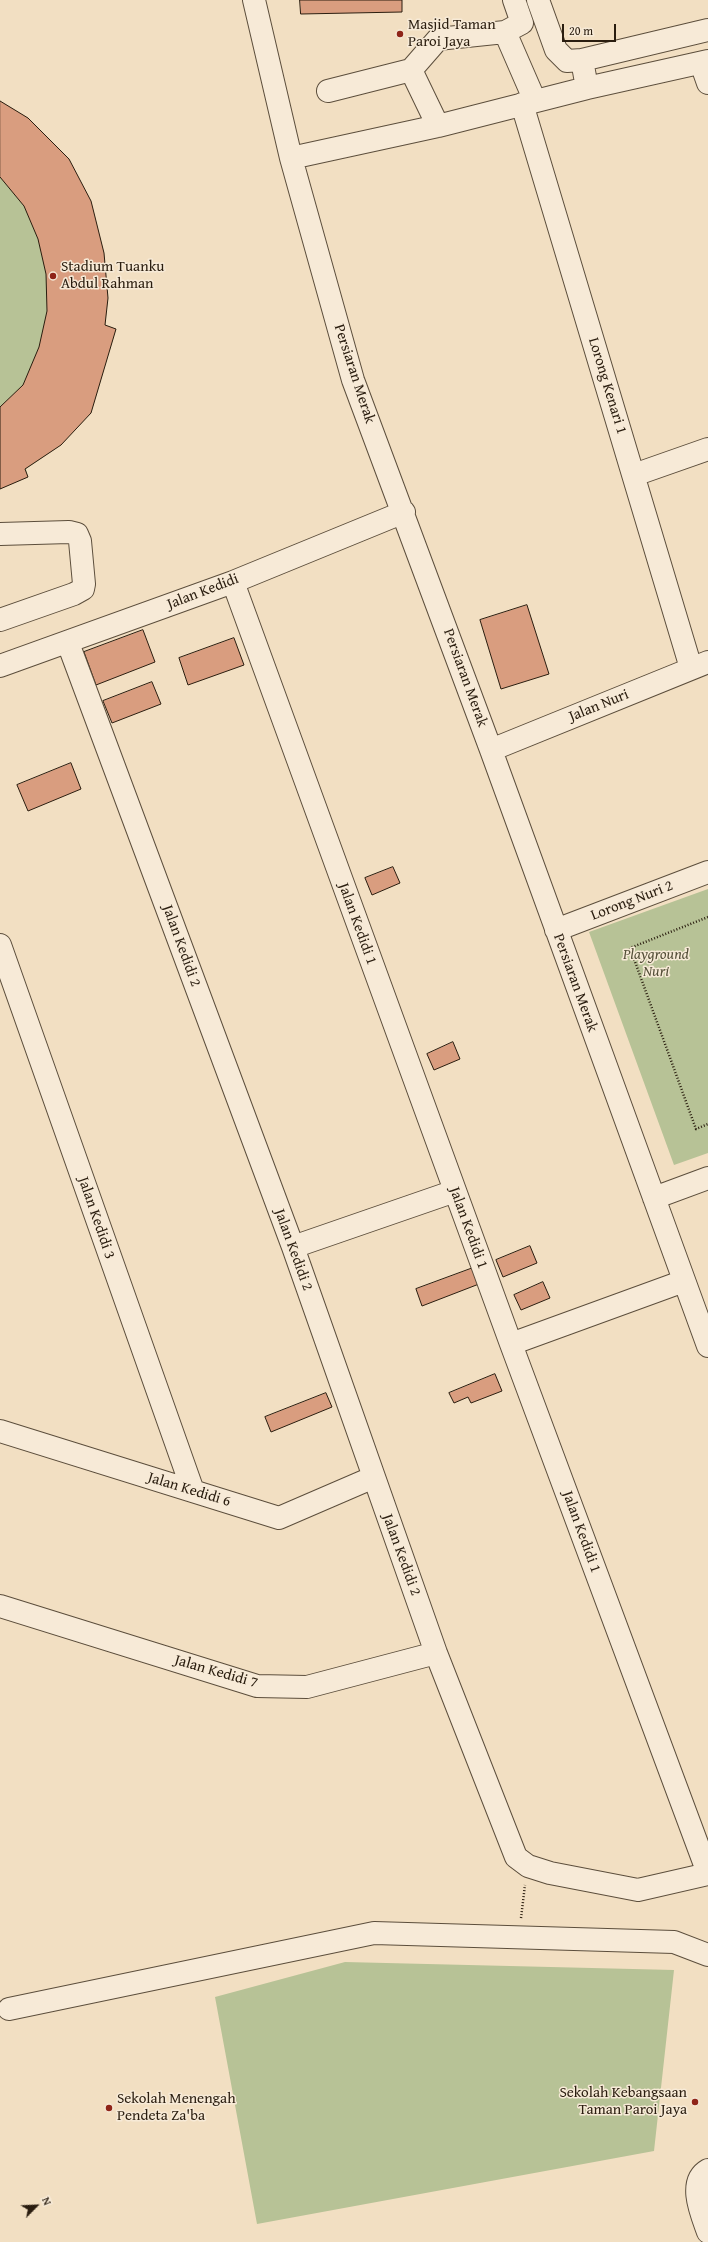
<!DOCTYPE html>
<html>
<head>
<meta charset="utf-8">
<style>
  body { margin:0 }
  #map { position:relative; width:708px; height:2242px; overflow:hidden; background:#f2dfc2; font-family:"Gentium Book Plus",serif }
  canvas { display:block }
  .north { position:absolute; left:16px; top:2186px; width:40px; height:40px; -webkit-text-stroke:3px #f7ead7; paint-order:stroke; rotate:66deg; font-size:11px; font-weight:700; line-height:16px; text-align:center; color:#2a1d0f }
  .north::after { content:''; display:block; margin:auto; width:14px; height:18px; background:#2a1d0f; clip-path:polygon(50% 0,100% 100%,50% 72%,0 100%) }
  .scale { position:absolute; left:562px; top:24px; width:54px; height:18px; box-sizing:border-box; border:2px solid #2a1d0f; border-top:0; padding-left:5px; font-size:12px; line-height:14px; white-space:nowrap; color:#2a1d0f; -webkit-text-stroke:3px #f7ead7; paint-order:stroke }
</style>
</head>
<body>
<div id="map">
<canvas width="708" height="2242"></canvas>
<div class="north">N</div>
<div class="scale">20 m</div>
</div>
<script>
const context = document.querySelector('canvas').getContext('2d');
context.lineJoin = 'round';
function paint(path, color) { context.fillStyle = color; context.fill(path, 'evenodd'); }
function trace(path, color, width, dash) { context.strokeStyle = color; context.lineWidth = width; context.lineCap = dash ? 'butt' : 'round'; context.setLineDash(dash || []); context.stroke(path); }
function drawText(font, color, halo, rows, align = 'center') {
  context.font = font + ' "Gentium Book Plus",serif'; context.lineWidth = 3; context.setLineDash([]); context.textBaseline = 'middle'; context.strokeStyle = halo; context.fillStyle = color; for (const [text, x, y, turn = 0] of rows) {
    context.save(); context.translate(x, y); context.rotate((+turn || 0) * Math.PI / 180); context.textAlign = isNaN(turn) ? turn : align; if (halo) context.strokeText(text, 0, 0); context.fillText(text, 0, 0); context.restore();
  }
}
paint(new Path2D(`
  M0,101L28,118L69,159L104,253L108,298L105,325L116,329L91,413L61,445L26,469L28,477L0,489Z
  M708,889V1153L674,1165L589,932Z
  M345,1962L674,1970L654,2151L257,2224L215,1997Z`), '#b7c296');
const building = new Path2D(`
  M300,0H402V12L301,14Z
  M0,101L28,118L69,159L91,201L104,253L108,298L105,325L116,329L91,413L61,445L25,469L28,477L0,489V407L23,385L39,347L47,311L46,274L38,239L24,206L0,177Z
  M527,605L549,674L501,689L480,620Z
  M143,630L155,662L96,685L84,652Z
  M234,638L244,665L188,685L179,658Z
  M152,682L161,704L112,723L103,701Z
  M71,763L81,789L28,811L17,785Z
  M393,867L400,883L372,895L365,878Z
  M453,1042L460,1059L434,1070L427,1054Z
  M530,1246L537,1263L503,1277L496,1260Z
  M473,1268L479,1284L422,1306L416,1289Z
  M543,1282L550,1298L521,1310L514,1295Z
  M495,1374L502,1391L471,1403L468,1397L454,1403L449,1393Z
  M326,1393L332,1407L271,1432L265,1417Z`);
paint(building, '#d99d7f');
trace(building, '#2a1d0f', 1);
const minor = new Path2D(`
  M254,0L291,158L353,380L491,750L708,1346
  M514,0L522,23L505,32L535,101
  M538,0L556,50L567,61L582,60
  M701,63L708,83
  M411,70L438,39L505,32
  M587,88L582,60L708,30
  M328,91L411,70L438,126
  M522,104L691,668
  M291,158L438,126L587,88L708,61
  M634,475L708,449
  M0,534L69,532L77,534L80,541L84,584L83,589L74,594L0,620
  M233,582L511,1344L708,1873
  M68,643L293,1247L436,1653L516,1857L528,1866L550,1873L638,1890L708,1874
  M0,666L233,582L404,512
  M491,750L708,662
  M556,930L708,872
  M0,945L193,1491
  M654,1198L708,1178
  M293,1247L455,1191
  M511,1344L684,1281
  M0,1431L279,1518L374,1477
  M0,1606L257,1686L307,1687L436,1653
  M9,2009L374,1933L674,1942L708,1955
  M708,2170C687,2182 702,2215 708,2232`);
trace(minor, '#5c4e3c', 24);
trace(new Path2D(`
  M708,917L630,948L696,1129L708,1124
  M521,1918L525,1885`), '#2a1d0f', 2.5, [1, 2]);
trace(minor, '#f7ead7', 22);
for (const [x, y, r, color] of [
  [400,34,4,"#8f2418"],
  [53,276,4,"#8f2418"],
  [695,2102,4,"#8f2418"],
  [109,2108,4,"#8f2418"]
]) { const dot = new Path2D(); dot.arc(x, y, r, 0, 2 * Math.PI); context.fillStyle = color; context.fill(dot); trace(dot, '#f7ead7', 1.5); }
drawText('15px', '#2a1d0f', '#f7ead7', [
  ["Masjid Taman",408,25],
  ["Paroi Jaya",408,42],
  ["Stadium Tuanku",61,267],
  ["Abdul Rahman",61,284],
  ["Sekolah Kebangsaan",687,2093,"right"],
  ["Taman Paroi Jaya",687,2110,"right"],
  ["Sekolah Menengah",117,2099],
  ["Pendeta Za'ba",117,2116]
], 'left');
drawText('15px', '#2a1d0f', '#f7ead7', [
  ["Persiaran Merak",354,374,72],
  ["Lorong Kenari 1",607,386,73],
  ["Jalan Kedidi",203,592,-21],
  ["Persiaran Merak",465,678,70],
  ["Jalan Nuri",599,706,-22],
  ["Lorong Nuri 2",632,901,-21],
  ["Jalan Kedidi 1",357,924,70],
  ["Jalan Kedidi 2",181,946,70],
  ["Persiaran Merak",575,983,70],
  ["Jalan Kedidi 3",96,1218,71],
  ["Jalan Kedidi 1",468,1228,70],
  ["Jalan Kedidi 2",293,1250,70],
  ["Jalan Kedidi 6",189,1490,17],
  ["Jalan Kedidi 1",581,1532,70],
  ["Jalan Kedidi 2",401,1555,70],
  ["Jalan Kedidi 7",216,1672,16]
]);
drawText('italic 15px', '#544f38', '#f7ead7', [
  ["Playground",656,955],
  ["Nuri",656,972]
]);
</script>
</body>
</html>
